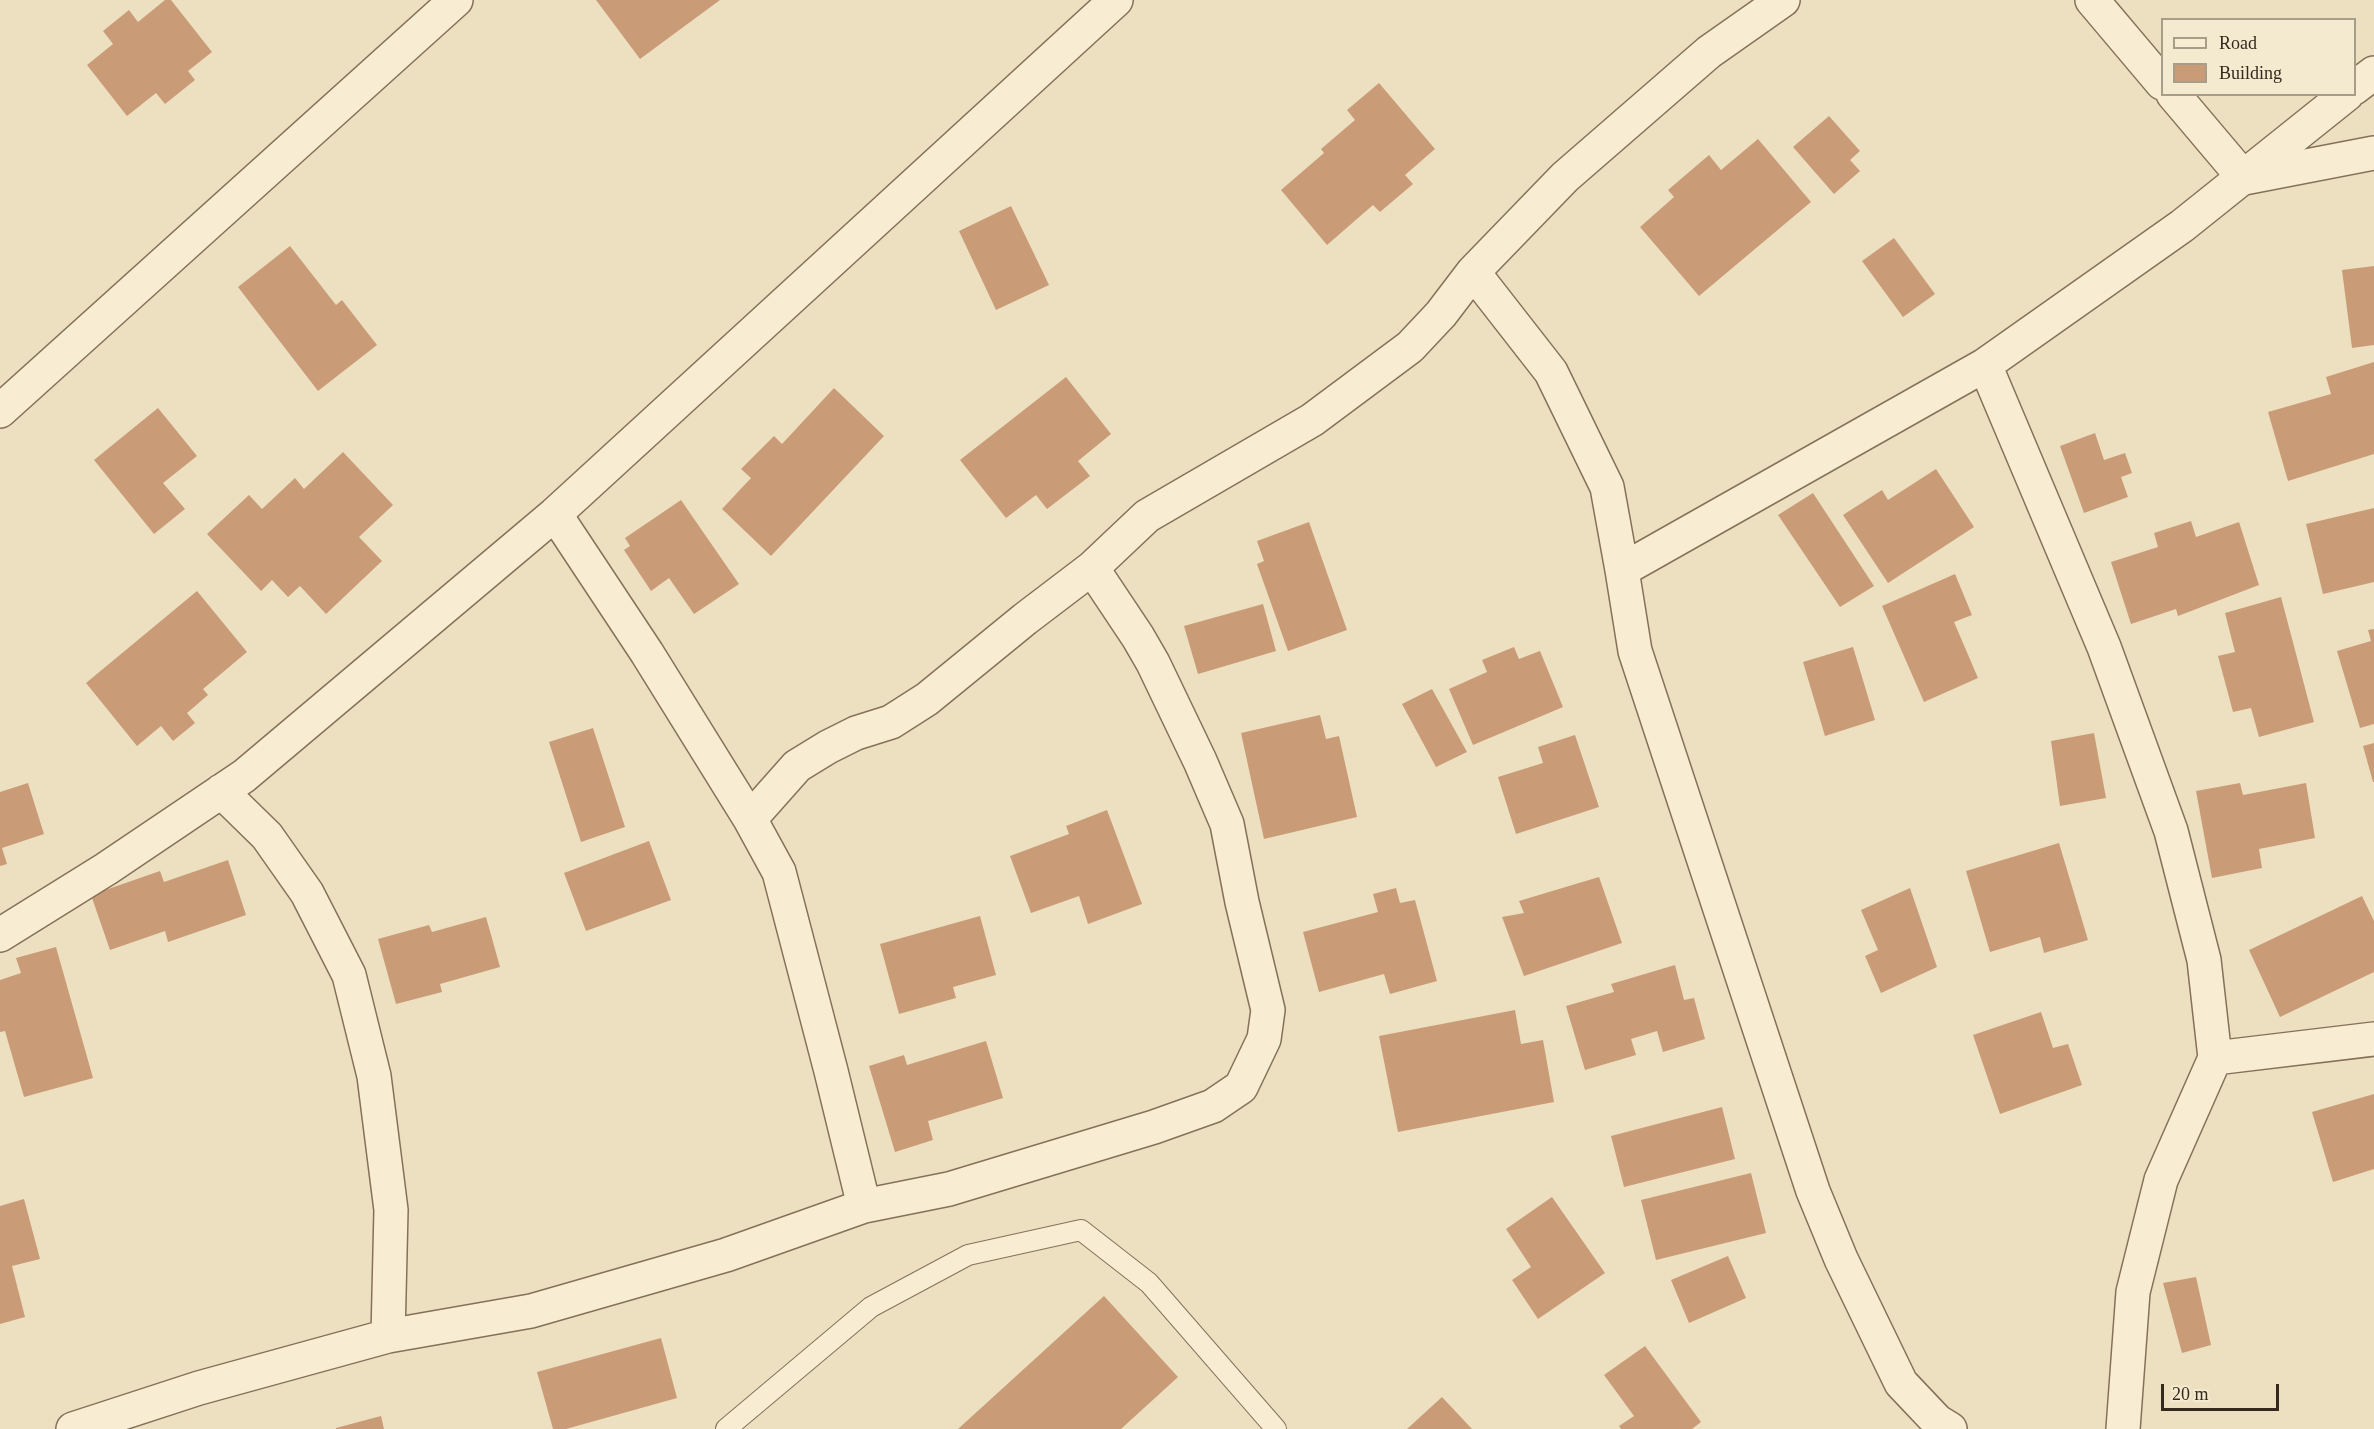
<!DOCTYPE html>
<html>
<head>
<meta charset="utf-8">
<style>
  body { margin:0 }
  #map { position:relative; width:2374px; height:1429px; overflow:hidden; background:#ece0c0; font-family:"Times New Roman",serif }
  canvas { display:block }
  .legend { position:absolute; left:2161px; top:18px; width:195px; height:78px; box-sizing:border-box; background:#f4eacf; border:2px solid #a89d88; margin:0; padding:8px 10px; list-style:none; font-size:18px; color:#35291d }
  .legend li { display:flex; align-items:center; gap:12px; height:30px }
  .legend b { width:30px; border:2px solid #a89d88 }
  .scale { position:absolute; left:2161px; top:1384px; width:118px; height:27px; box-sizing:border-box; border:3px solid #35291d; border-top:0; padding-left:8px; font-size:18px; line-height:21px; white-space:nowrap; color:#35291d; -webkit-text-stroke:4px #f4eacf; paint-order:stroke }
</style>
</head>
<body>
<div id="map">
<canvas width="2374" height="1429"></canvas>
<ul class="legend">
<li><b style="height:8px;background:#f8edd3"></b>Road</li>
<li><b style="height:16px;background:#ca9b77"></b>Building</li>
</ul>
<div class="scale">20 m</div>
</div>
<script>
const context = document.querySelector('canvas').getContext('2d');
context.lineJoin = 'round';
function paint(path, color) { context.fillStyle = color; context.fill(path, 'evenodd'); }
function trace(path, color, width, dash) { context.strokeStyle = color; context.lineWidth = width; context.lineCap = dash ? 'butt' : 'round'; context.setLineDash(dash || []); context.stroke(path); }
paint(new Path2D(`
  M165,0H171L212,52L188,71L195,80L165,104L156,93L127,116L87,65L113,44L103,31L129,10L138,22Z
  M596,0H720L640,59Z
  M1379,83L1435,149L1405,175L1413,184L1380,212L1373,205L1327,245L1281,190L1324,153L1321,149L1355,120L1347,110Z
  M1829,116L1860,151L1850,160L1860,171L1834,194L1793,147Z
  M1758,139L1811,202L1699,296L1640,227L1674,197L1668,190L1709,155L1721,170Z
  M1011,206L1049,285L996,310L959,231Z
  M1894,238L1935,294L1903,317L1862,261Z
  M290,246L336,305L342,300L377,345L318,391L238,287Z
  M2374,266V345L2352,348L2342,270Z
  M2374,362V454L2288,481L2268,412L2331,394L2326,377Z
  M1066,377L1111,434L1078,461L1090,476L1047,509L1036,495L1006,518L960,460Z
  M834,388L884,436L771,556L722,509L751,478L741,469L774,436L782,444Z
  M158,408L197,456L163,483L185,509L154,534L94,460Z
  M2095,433L2104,460L2125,453L2132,473L2121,477L2128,497L2084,513L2060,446Z
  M343,452L393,505L359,537L382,561L326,614L300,586L288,597L272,580L261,591L207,534L249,495L262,509L295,478L304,489Z
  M1936,469L1974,527L1888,583L1843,515L1882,490L1888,500Z
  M1813,493L1874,586L1840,607L1778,515Z
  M681,500L739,584L694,614L669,578L651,591L624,550L630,546L625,538Z
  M2374,508V582L2323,594L2306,524Z
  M2191,521L2196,537L2239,522L2259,585L2178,616L2176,609L2131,624L2111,562L2158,547L2154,533Z
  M1309,522L1347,630L1288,651L1257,564L1264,561L1257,541Z
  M1955,574L1972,615L1954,622L1978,678L1924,702L1882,606Z
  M197,591L247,652L203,689L208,695L187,713L195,723L173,741L161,726L137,746L86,683Z
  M2281,597L2314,722L2259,737L2251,708L2233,712L2218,656L2235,652L2225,613Z
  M1263,604L1276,651L1198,674L1184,626Z
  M2374,629V724L2360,728L2337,651L2371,641L2368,630Z
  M1514,647L1519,659L1540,651L1563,707L1473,745L1449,689L1487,672L1482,660Z
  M1853,647L1875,720L1825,736L1803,662Z
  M1432,689L1467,752L1436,767L1402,704Z
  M1320,715L1326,739L1339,736L1357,817L1264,839L1241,733Z
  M593,728L625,827L581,842L549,742Z
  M2094,733L2106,798L2060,806L2051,741Z
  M1575,735L1599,807L1516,834L1498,777L1543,763L1538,747Z
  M2374,743V782H2373L2363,746Z
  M28,783L44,834L2,848L7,864L0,866V792Z
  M2240,783L2243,795L2306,783L2315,838L2259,849L2262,868L2212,878L2196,791Z
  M1107,810L1142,904L1088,924L1079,896L1031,913L1010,856L1069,834L1066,826Z
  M649,841L671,900L586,931L564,873Z
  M2059,843L2088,940L2044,953L2040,937L1990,952L1966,871Z
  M228,860L246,915L168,942L165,931L110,950L91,895L160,871L164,882Z
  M1599,877L1622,943L1524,976L1502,917L1524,913L1519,901Z
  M1396,888L1400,903L1415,900L1437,981L1390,994L1384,974L1319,992L1303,932L1378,912L1373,894Z
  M1910,888L1937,967L1881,993L1865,956L1878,950L1861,910Z
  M2362,896L2374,921V972L2280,1017L2249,950Z
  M980,916L996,975L953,987L956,998L899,1014L880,944Z
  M486,917L500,967L440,984L442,992L396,1004L378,939L429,925L432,932Z
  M56,947L93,1078L24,1097L5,1031L0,1032V980L21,973L16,958Z
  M1675,965L1684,1000L1694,998L1705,1039L1663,1052L1657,1031L1631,1039L1636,1055L1585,1070L1566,1006L1614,992L1611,984Z
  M1515,1010L1521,1044L1543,1040L1554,1102L1398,1132L1379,1036Z
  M2041,1012L2053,1048L2068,1044L2082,1085L2000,1114L1973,1035Z
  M986,1041L1003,1098L928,1121L933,1140L895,1152L869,1066L904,1055L907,1065Z
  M2374,1094V1169L2333,1182L2312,1112Z
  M1722,1107L1735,1159L1624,1187L1611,1136Z
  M1751,1173L1766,1233L1656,1260L1641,1200Z
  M1552,1197L1605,1273L1538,1319L1512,1280L1531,1267L1506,1229Z
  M24,1199L40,1259L12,1266L25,1317L0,1324V1206Z
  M1728,1256L1746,1298L1689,1323L1671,1280Z
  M2196,1277L2211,1345L2182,1353L2163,1283Z
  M1104,1296L1178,1377L1121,1429H958Z
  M661,1338L677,1398L566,1429H553L537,1372Z
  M1645,1346L1701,1422L1692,1429H1621L1619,1426L1634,1416L1604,1375Z
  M1442,1397L1472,1429H1407Z
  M381,1416L384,1429H336V1428Z`), '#ca9b77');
const service = new Path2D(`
  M726,1429L871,1307L968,1255L1081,1230L1149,1283L1276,1429`);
const minor = new Path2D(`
  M2092,0L2162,83
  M2354,88L2374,73
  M2173,94L2244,178L2374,153
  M1473,272L1551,372L1607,487L1622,570L1985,365L2182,226L2347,94
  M1985,365L2104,647L2171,831L2204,960L2215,1058L2161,1180L2133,1292L2123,1429
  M0,411L456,0
  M555,514L647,653L750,819L797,766L828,747L856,733L891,722L927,699L1025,619L1092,568L1147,516L1312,420L1410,347L1441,314L1473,272L1565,177L1709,52L1783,0
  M1622,570L1635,651L1813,1191L1841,1259L1901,1383L1937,1421L1950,1429
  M221,791L267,836L307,893L349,975L374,1076L391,1210L388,1336
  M750,819L779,872L831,1071L864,1206L949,1189L1154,1127L1213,1106L1241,1087L1264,1039L1268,1010L1242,902L1227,824L1200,761L1153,663L1138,637L1092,568
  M0,935L106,869L244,776L555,514L1116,0
  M2215,1058L2374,1039
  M73,1429L199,1388L388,1336L531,1311L726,1255L864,1206`);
trace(service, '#857159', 22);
trace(minor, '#857159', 36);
trace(service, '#f8edd3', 20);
trace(minor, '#f8edd3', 33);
</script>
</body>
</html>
